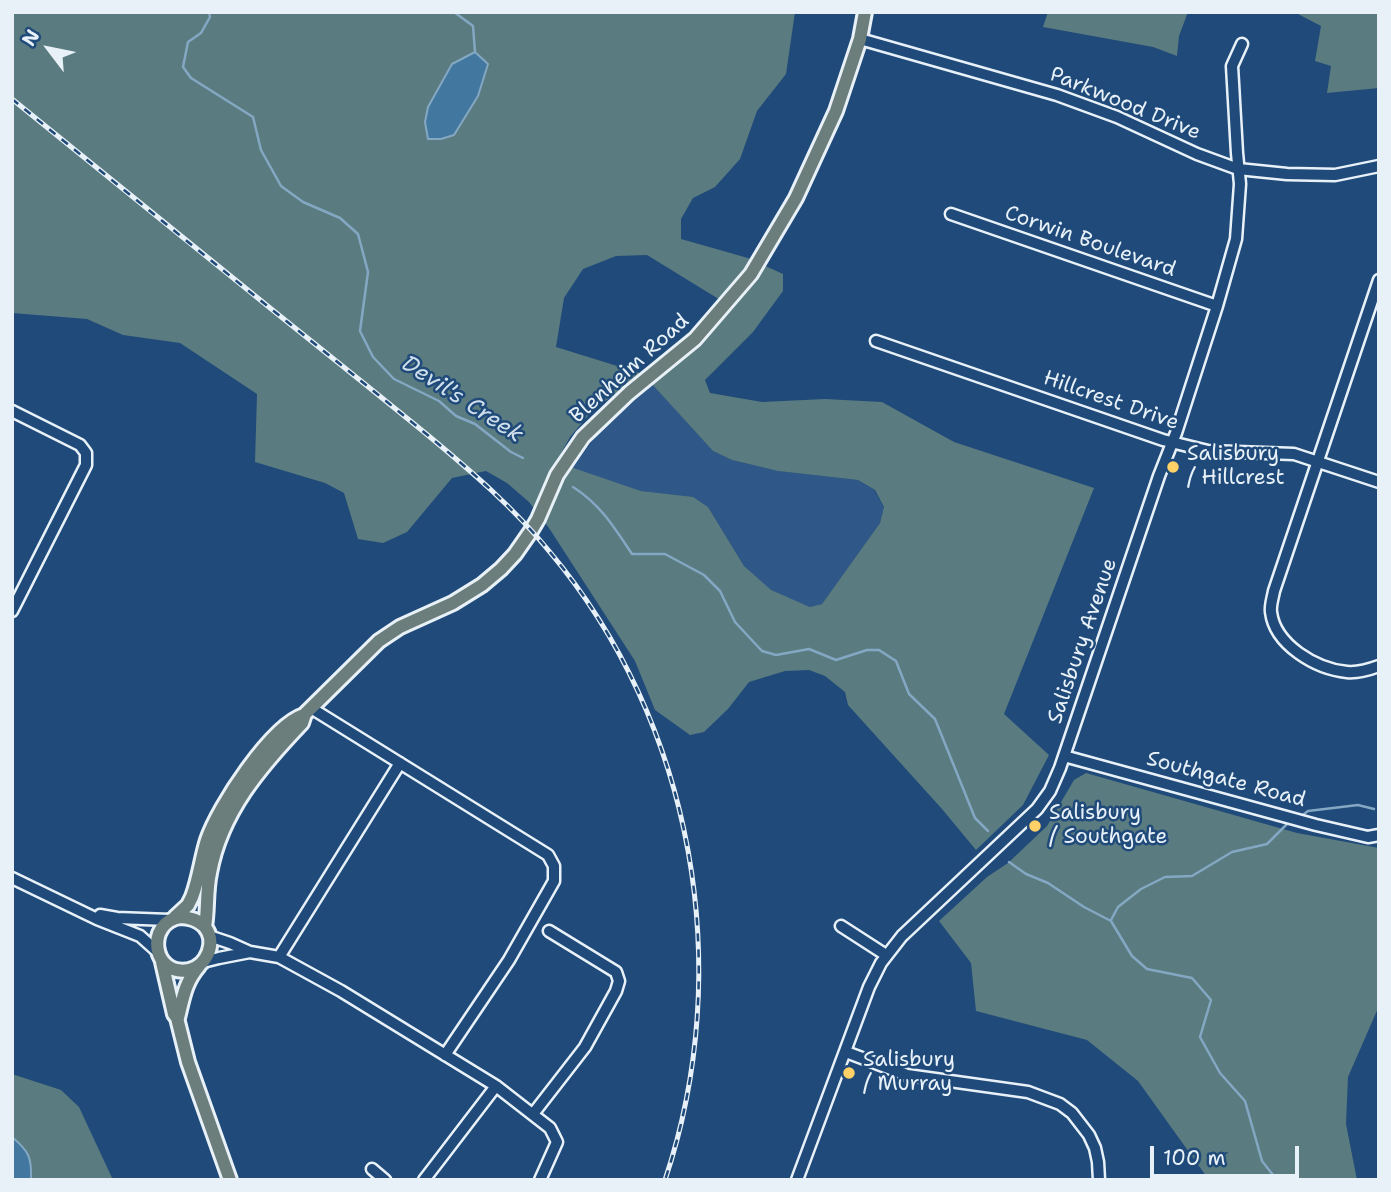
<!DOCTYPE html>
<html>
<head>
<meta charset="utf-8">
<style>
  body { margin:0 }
  #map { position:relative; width:1391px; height:1192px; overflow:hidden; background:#1f4a7a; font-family:"Shantell Sans",sans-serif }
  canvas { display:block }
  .frame { position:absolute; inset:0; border:14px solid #e8f1f8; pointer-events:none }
  .north { position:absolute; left:14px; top:14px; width:70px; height:70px; -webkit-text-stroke:5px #1f4a7a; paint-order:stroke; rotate:302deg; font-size:19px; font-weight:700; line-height:28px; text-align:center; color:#e8f1f8 }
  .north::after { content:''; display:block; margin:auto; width:24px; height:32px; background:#e8f1f8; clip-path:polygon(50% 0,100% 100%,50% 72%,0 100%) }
  .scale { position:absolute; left:1150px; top:1146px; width:149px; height:32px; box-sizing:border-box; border:4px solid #e8f1f8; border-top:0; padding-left:9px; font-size:21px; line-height:24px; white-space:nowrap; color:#e8f1f8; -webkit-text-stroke:5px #1f4a7a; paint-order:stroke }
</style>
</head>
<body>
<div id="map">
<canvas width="1391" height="1192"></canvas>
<div class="frame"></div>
<div class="north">N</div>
<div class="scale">100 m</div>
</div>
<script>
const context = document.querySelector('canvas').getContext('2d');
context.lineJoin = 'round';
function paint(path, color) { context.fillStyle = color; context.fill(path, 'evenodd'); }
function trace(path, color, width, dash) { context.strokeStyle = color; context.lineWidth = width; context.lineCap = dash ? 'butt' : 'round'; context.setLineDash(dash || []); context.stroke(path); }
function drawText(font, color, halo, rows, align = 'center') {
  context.font = font + ' "Shantell Sans",sans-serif'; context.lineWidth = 5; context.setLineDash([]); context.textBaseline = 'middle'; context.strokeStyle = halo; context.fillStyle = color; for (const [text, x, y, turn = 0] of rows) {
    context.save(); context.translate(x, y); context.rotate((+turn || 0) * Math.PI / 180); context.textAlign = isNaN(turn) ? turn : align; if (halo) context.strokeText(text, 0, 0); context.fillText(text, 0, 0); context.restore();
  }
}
paint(new Path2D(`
  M650,382L713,451L732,460L778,471L858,480L874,490L884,508L880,523L822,604L810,607L771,591L744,566L708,507L693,498L641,491L572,468L607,422Z`), '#2f5888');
paint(new Path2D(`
  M12,12H795L786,74L757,111L740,159L715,187L693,198L681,219V239L748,258L783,274V291L753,332L705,380L710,393L762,402L825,399L882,402L954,442L1094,488L1004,714L1049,755L1023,805L976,850L942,809L848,705L845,692L825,676L809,670L785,671L749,682L728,709L704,732L690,735L655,710L635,661L549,528L529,502L507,483L486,471L452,478L407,532L383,543L358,539L344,493L325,483L255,462L257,394L180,343L123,335L87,319L12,313ZM647,255L730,306L650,382L713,451L732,460L778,471L858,480L875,490L884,507L880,523L822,604L810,607L771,590L744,566L708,507L693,497L641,491L556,462L570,437L593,410L643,374L556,347L564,298L583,269L616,256Z
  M1048,12H1188L1179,36L1177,56L1153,47L1043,27Z
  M1299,12H1379V88L1327,93L1331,66L1315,61L1321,26L1298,14Z
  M1086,773L1297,833L1379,848V1006L1348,1077L1346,1124L1357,1180H1209L1138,1081L1087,1040L976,1011L971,963L939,921L987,877L1008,863L1047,826L1074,780Z
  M12,1074L61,1090L79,1107L113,1180H31C32,1158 29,1151 12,1137Z`), '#5a7b7f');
const water = new Path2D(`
  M475,52L488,64L478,96L454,135L441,139H428L425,122L428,107L452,64Z
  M12,1137C29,1151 32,1158 31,1180H12Z`);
paint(water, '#42779f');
trace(water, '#84a8c3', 2);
trace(new Path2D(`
  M209,12L210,17L201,33L188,42L183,67L191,78L253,117L261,150L281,186L303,202L340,218L358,234L368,272L360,331L373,357L394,379L439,401L456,416L475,424L511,452L523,458
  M454,12L473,26L475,52
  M573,487C601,505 614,527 632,554H665L704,575L720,591L735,622L762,651L776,655L809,649L836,660L867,650H879L896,661L909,694L935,719L975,818L988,831
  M1304,814L1308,811L1358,805L1374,809
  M1009,862L1026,874L1048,883L1084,907L1111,921L1132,956L1147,969L1192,978L1211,1000L1200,1037L1220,1073L1245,1101L1262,1161L1277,1180
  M1111,920L1118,907L1141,889L1165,877L1192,876L1232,852L1267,844L1289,822`), '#84a8c3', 2.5);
const minor = new Path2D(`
  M860,39L1057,95L1117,117L1197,154L1238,169L1287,174L1335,175L1379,166
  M951,214L1217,306
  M1379,280L1274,591C1273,597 1270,606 1271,612C1275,645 1316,669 1347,672C1358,673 1368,670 1379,666
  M876,341L1163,440L1208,451L1294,454L1379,482
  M12,411L80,445L86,453V465L12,611
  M311,708L548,855L554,866V881L509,960L445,1055
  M1064,756L1316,825L1368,837L1379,835
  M12,878L97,919L140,936L159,953
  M100,915L117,918L169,920
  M841,926L886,955
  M209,936L230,943L250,952L279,957L400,763
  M279,957L341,991L496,1086L550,1128L557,1142L540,1180
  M203,962L219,958L250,952
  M846,1052L907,1075L1028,1092L1060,1104L1072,1113L1089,1135L1095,1148L1098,1162L1099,1180
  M533,1114L585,1047L616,991L619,981L616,972L549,931
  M372,1169L385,1180
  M424,1180L496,1086
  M797,1180L869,987L881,963L902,936L1037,809L1050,791L1060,768L1159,476L1176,433L1217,306L1236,239L1240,184L1237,153L1232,66L1242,44`);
const major = new Path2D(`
  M175,917L188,905L192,897C199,879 201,859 207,840C218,807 271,726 304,715
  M180,917C188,917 198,920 204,926C218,941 207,966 189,970C152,977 145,923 180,917Z
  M205,927C208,909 206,891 210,873C221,812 261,766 302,723L305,714L379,641L400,627L453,603L482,585L501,569L515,554L531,531L538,519L557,475L583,437L629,393L695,339L751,274L796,198L836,111L860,39L865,12
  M162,962L174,1014L177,1018L188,1062L230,1180
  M178,1018C183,998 185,982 199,966`);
trace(minor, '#e8f1f8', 15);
trace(major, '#e8f1f8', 18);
trace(minor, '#1f4a7a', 10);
trace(major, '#6c7e7c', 12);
const rail = new Path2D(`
  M12,99C101,171 190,244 280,316C330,356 380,396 430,437C472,472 514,508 549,551C694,723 736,968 665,1180`);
trace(rail, '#e8f1f8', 5);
trace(rail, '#1f4a7a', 2.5, [8]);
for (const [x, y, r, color] of [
  [1173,467,7,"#ffd166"],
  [1035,826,7,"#ffd166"],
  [849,1073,7,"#ffd166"]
]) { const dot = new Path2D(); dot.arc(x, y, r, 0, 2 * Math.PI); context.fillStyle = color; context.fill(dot); trace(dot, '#1f4a7a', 2.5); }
drawText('21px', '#e8f1f8', '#1f4a7a', [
  ["Parkwood Drive",1125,104,22],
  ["Corwin Boulevard",1090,242,19],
  ["Blenheim Road",630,369,-42],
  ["Hillcrest Drive",1111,401,19],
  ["Salisbury Avenue",1083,641,-71],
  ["Southgate Road",1226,780,15]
]);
drawText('21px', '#e8f1f8', '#1f4a7a', [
  ["Salisbury",1187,455],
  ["/ Hillcrest",1187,479],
  ["Salisbury",1049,814],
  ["/ Southgate",1049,838],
  ["Salisbury",863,1061],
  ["/ Murray",863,1085]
], 'left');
drawText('italic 23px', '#cfdfeb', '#1f4a7a', [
  ["Devil's Creek",462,400,33]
]);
</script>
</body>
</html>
